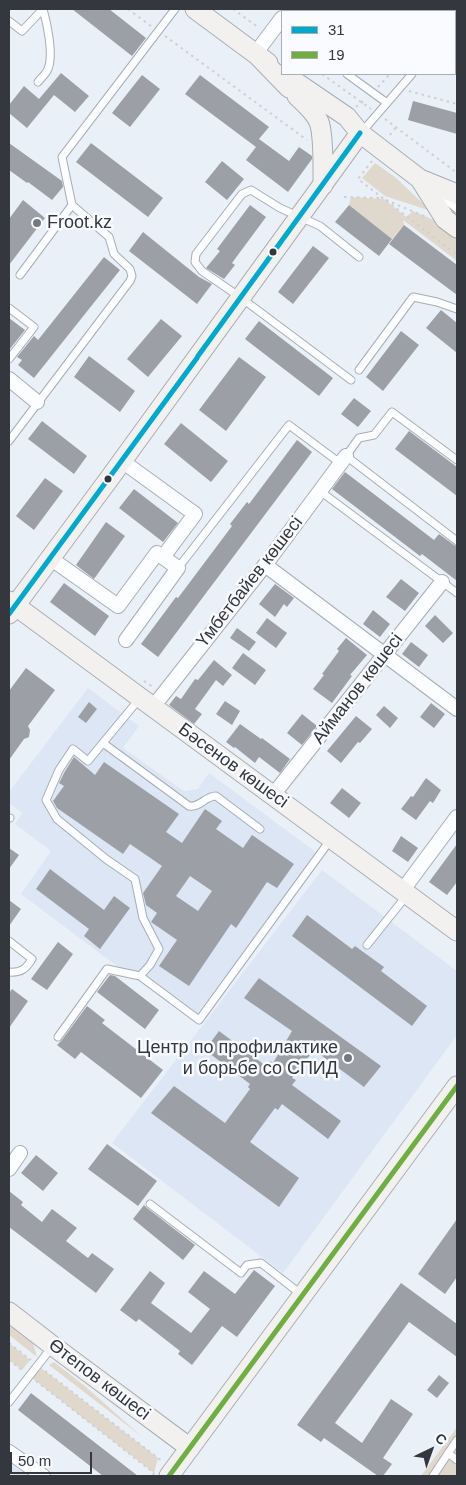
<!DOCTYPE html>
<html>
<head>
<meta charset="utf-8">
<style>
  body { margin:0 }
  #map { position:relative; width:466px; height:1485px; overflow:hidden; background:#eaf0f7; font-family:Arial,sans-serif }
  canvas { display:block }
  .frame { position:absolute; inset:0; border:10px solid #34383e; pointer-events:none }
  .legend { position:absolute; left:281px; top:10px; width:175px; height:65px; box-sizing:border-box; background:#f9fbfe; border:1px solid #aaadb1; margin:0; padding:6px 9px; list-style:none; font-size:15px; color:#34383e }
  .legend li { display:flex; align-items:center; gap:10px; height:25px }
  .legend b { width:25px; border:1px solid #aaadb1 }
  .north { position:absolute; left:406px; top:1425px; width:50px; height:50px; -webkit-text-stroke:4px #f9fbfe; paint-order:stroke; rotate:42deg; font-size:14px; font-weight:700; line-height:20px; text-align:center; color:#34383e }
  .north::after { content:''; display:block; margin:auto; width:18px; height:22px; background:#34383e; clip-path:polygon(50% 0,100% 100%,50% 72%,0 100%) }
  .scale { position:absolute; left:10px; top:1452px; width:82px; height:22px; box-sizing:border-box; border:2px solid #34383e; border-top:0; padding-left:6px; font-size:15px; line-height:18px; white-space:nowrap; color:#34383e; -webkit-text-stroke:4px #f9fbfe; paint-order:stroke }
</style>
</head>
<body>
<div id="map">
<canvas width="466" height="1485"></canvas>
<div class="frame"></div>
<ul class="legend">
<li><b style="height:6px;background:#00a9ce"></b>31</li>
<li><b style="height:6px;background:#70ae41"></b>19</li>
</ul>
<div class="north">С</div>
<div class="scale">50 m</div>
</div>
<script>
const context = document.querySelector('canvas').getContext('2d');
context.lineJoin = 'round';
function paint(path, color) { context.fillStyle = color; context.fill(path, 'evenodd'); }
function trace(path, color, width, dash) { context.strokeStyle = color; context.lineWidth = width; context.lineCap = dash ? 'butt' : 'round'; context.setLineDash(dash || []); context.stroke(path); }
function drawText(font, color, halo, rows, align = 'center') {
  context.font = font + ' Arial,sans-serif'; context.lineWidth = 5; context.setLineDash([]); context.textBaseline = 'middle'; context.strokeStyle = halo; context.fillStyle = color; for (const [text, x, y, turn = 0] of rows) {
    context.save(); context.translate(x, y); context.rotate((+turn || 0) * Math.PI / 180); context.textAlign = isNaN(turn) ? turn : align; if (halo) context.strokeText(text, 0, 0); context.fillText(text, 0, 0); context.restore();
  }
}
paint(new Path2D(`
  M88,688L139,726L123,748L184,791L198,789L209,773L317,853L192,1020L102,955L21,894L51,851L15,824L22,813L9,803V792Z
  M322,870L457,971V1035L283,1273L112,1143Z
  M9,1463L28,1476H9Z`), '#dde6f5');
paint(new Path2D(`
  M375,163L395,177L431,211L385,196L362,178Z
  M351,197L384,199L406,217L413,211L452,228L457,232V261L403,220L404,225L392,239L349,205Z
  M9,1324L33,1343L37,1357L9,1335Z
  M9,1343L30,1360L22,1370L9,1360Z
  M54,1362L85,1386L141,1436L49,1365Z
  M41,1368L158,1458L154,1473L32,1378Z
  M457,1427V1476H421Z`), '#e1d8cd');
paint(new Path2D(`
  M72,9H109L146,38L132,56Z
  M61,73L89,96L75,112L54,95L27,128L9,113V105L24,86L39,99Z
  M142,75L160,89L130,127L112,113Z
  M200,75L269,127L259,139L289,161L299,147L312,156V159L288,192L246,160L256,147L185,94Z
  M413,101L457,113V134L408,120Z
  M9,143L62,181L63,187L52,200L28,182L27,183L9,170Z
  M91,143L163,198L148,217L76,162Z
  M222,161L244,179L227,200L205,182Z
  M23,200L45,218L9,265V219Z
  M250,205L266,217L232,263L235,265L224,279L206,268L220,251L217,249Z
  M349,205L392,239L379,256L335,222Z
  M404,225L457,265V295L389,244Z
  M143,232L199,277L212,284L197,304L129,251Z
  M313,246L329,258L293,304L278,292Z
  M104,257L120,270L34,378L18,365L22,360L17,357L34,336L38,340Z
  M441,310L457,323V353L426,328Z
  M9,318L25,330L9,350Z
  M161,319L182,336L148,377L127,359Z
  M259,321L333,378L319,396L245,339Z
  M401,331L419,345L383,391L366,377Z
  M89,356L135,391L120,412L74,377Z
  M239,357L266,377L226,431L199,410Z
  M354,398L371,411L358,427L341,414Z
  M42,421L87,456L74,474L28,439Z
  M181,423L228,461L211,482L164,444Z
  M409,431L457,467V496L395,449Z
  M297,440L312,452L158,657L141,644L176,597L178,598L232,526L230,524L247,502L249,504Z
  M345,472L434,540L439,534L454,545L457,546V581L422,554L420,556L332,489Z
  M45,478L63,491L34,530L16,516Z
  M134,489L178,523L163,542L119,508Z
  M106,522L125,536L94,579L76,565Z
  M401,579L419,593L405,611L386,597Z
  M64,583L109,616L95,636L50,602Z
  M275,584L294,598L287,607L284,604L275,617L259,604Z
  M373,610L390,624L380,637L363,624Z
  M435,615L453,633L443,643L425,626Z
  M267,618L287,633L276,648L256,633Z
  M237,628L256,642L249,651L230,638Z
  M346,638L367,655L350,675L352,676L332,703L313,689L324,675L322,674L339,651L337,649Z
  M411,642L428,655L419,667L402,654Z
  M243,653L266,670L255,685L232,668Z
  M214,660L232,675L223,686L216,680L195,709L202,714L194,724L169,705L176,696L181,699L195,679L198,680Z
  M26,668L55,690L28,726L30,730L29,737L24,739L9,760V691Z
  M225,701L240,711L232,725L216,714Z
  M89,702L97,709L86,723L78,717Z
  M431,703L445,714L434,728L420,717Z
  M384,706L398,718L390,728L376,715Z
  M302,714L317,726L302,745L287,733Z
  M356,716L372,729L360,743L358,742L341,763L327,751Z
  M240,724L261,739L262,738L290,759L280,773L259,757L255,763L235,747L234,748L226,742Z
  M74,757L95,775L104,762L179,814L166,832L182,843L205,809L222,821L216,829L243,848L252,835L294,864L277,888L267,882L236,928L231,924L189,986L159,966L177,940L151,922L157,913L146,905L143,893L162,866L130,844L123,854L57,808L53,801L64,786L59,783L64,773ZM190,876L212,891L198,911L176,896Z
  M426,778L441,790L433,803L430,801L416,820L401,809L411,796L413,797Z
  M342,788L361,803L349,818L330,803Z
  M401,836L418,848L408,862L392,851Z
  M457,844V882L447,895L429,882Z
  M9,848L19,855L9,869Z
  M50,869L104,910L114,896L130,908L100,949L84,936L89,929L36,889Z
  M9,900L21,909L9,926Z
  M307,915L352,949L355,946L384,967L381,971L427,1006L412,1026L292,936Z
  M58,942L73,954L47,990L31,979Z
  M110,975L115,976L159,1010L145,1029L97,992Z
  M259,978L381,1066L364,1087L314,1050L292,1078L296,1080L292,1085L341,1121L328,1139L282,1104L278,1110L275,1108L250,1142L299,1178L279,1207L151,1113L174,1086L225,1123L250,1089L248,1087L250,1084L205,1050L219,1031L266,1066L270,1061L273,1063L292,1031L244,998Z
  M12,989L28,1001L9,1028V993Z
  M87,1006L105,1020L102,1023L163,1070L141,1098L81,1052L75,1059L57,1045L62,1040Z
  M107,1144L157,1181L138,1206L88,1169Z
  M36,1155L58,1173L43,1191L21,1173Z
  M9,1191L23,1202L21,1205L42,1222L52,1209L77,1228L66,1241L88,1258L92,1253L114,1269L96,1293L9,1227Z
  M144,1205L147,1208L195,1245L183,1260L133,1219Z
  M457,1219V1277L445,1294L418,1274Z
  M254,1270L275,1286L237,1337L222,1326L192,1365L178,1354L180,1351L139,1319L136,1322L120,1310L150,1271L165,1283L151,1303L191,1333L210,1309L188,1292L204,1271L235,1294Z
  M401,1283L457,1324V1357L409,1322L335,1423L362,1443L391,1399L413,1414L383,1458L392,1464L383,1476H378L324,1438L321,1442L297,1425Z
  M439,1375L449,1383L437,1398L427,1390Z
  M31,1393L138,1476H103L18,1410Z`), '#9ca0a6');
const lane = new Path2D(`
  M427,11L428,9
  M455,19L457,15
  M9,21L22,31L43,9
  M347,74L387,103
  M38,82C41,78 46,74 48,69C54,55 47,23 43,9
  M361,133L412,74
  M440,195L457,209
  M20,275L72,205
  M9,308L34,327L9,359
  M359,370L413,297L437,302L457,309
  M351,380L240,297L202,271L195,262L196,254L242,194L251,190L280,208L320,226L359,257
  M9,441L130,281L132,276L130,269L114,254L109,237L72,205L62,157L175,9
  M457,460L392,412L374,435L359,438L346,456L457,541
  M320,491L457,593
  M178,568L289,425L340,463
  M103,743L189,806C200,808 205,796 216,796L260,829
  M9,818H10
  M9,941L32,959C26,969 21,973 9,972
  M367,945L407,895
  M140,976L150,965L159,949L143,918L135,879L106,859L57,819L46,800L59,770L73,749L88,761L140,698
  M58,1037L107,969L140,976L199,1020L331,839
  M150,1204L241,1273L247,1265L261,1263L302,1295
  M9,1402L52,1347
  M448,1453L457,1460
  M433,1476L457,1440`);
const street = new Path2D(`
  M255,54L282,18
  M9,379L37,402
  M122,461L195,514L163,557
  M50,558L118,606L157,553L178,568L126,640
  M265,565L457,709
  M153,707L265,565L346,456
  M273,795L442,582
  M402,891L457,817
  M9,1169L20,1153
  M9,1452L43,1476`);
const secondary = new Path2D(`
  M195,9L268,63
  M258,56L289,88
  M284,74L347,117L360,133L420,179L457,194
  M297,96C304,103 315,112 319,122C324,135 323,169 323,185
  M420,179L445,219L457,228
  M9,601L457,931
  M9,614L109,479L360,133
  M9,1312L53,1346L190,1448
  M169,1476L457,1086`);
trace(lane, '#a9adb3', 9);
trace(street, '#a9adb3', 16);
trace(secondary, '#a9adb3', 21);
trace(new Path2D(`
  M128,9L151,26
  M233,9L259,28
  M302,9L312,11
  M165,36L307,140
  M322,74L371,109
  M378,87L390,74
  M409,91L457,104
  M356,107L366,99
  M385,119L457,173
  M390,135L396,127
  M372,161L358,179L457,255
  M344,197L382,198
  M386,200L426,217
  M144,681L153,687
  M9,1343L31,1360
  M9,1360L23,1371
  M45,1371L162,1461
  M36,1381L154,1473L152,1476`), '#ced0d3', 2, [2.5, 4]);
trace(lane, '#fcfdfe', 7);
trace(street, '#fcfdfe', 14);
trace(secondary, '#f2f1ef', 19);
trace(new Path2D(`
  M198,356L360,133
  M9,614L197,358`), '#00a9ce', 5);
trace(new Path2D(`
  M169,1476L457,1086`), '#70ae41', 5);
for (const [x, y, r, color] of [
  [37,223,5,"#74787f"],
  [273,252,4.5,"#34383e"],
  [108,479,4.5,"#34383e"],
  [348,1058,5,"#74787f"]
]) { const dot = new Path2D(); dot.arc(x, y, r, 0, 2 * Math.PI); context.fillStyle = color; context.fill(dot); trace(dot, '#f9fbfe', 2); }
drawText('18px', '#34383e', '#f9fbfe', [
  ["Froot.kz",47,223],
  ["Центр по профилактике",338,1048,"right"],
  ["и борьбе со СПИД",338,1069,"right"]
], 'left');
drawText('18px', '#34383e', '#f9fbfe', [
  ["Үмбетбайев көшесі",250,582,-52],
  ["Айманов көшесі",358,689,-52],
  ["Бәсенов көшесі",233,766,36],
  ["Өтепов көшесі",99,1380,37]
]);
</script>
</body>
</html>
